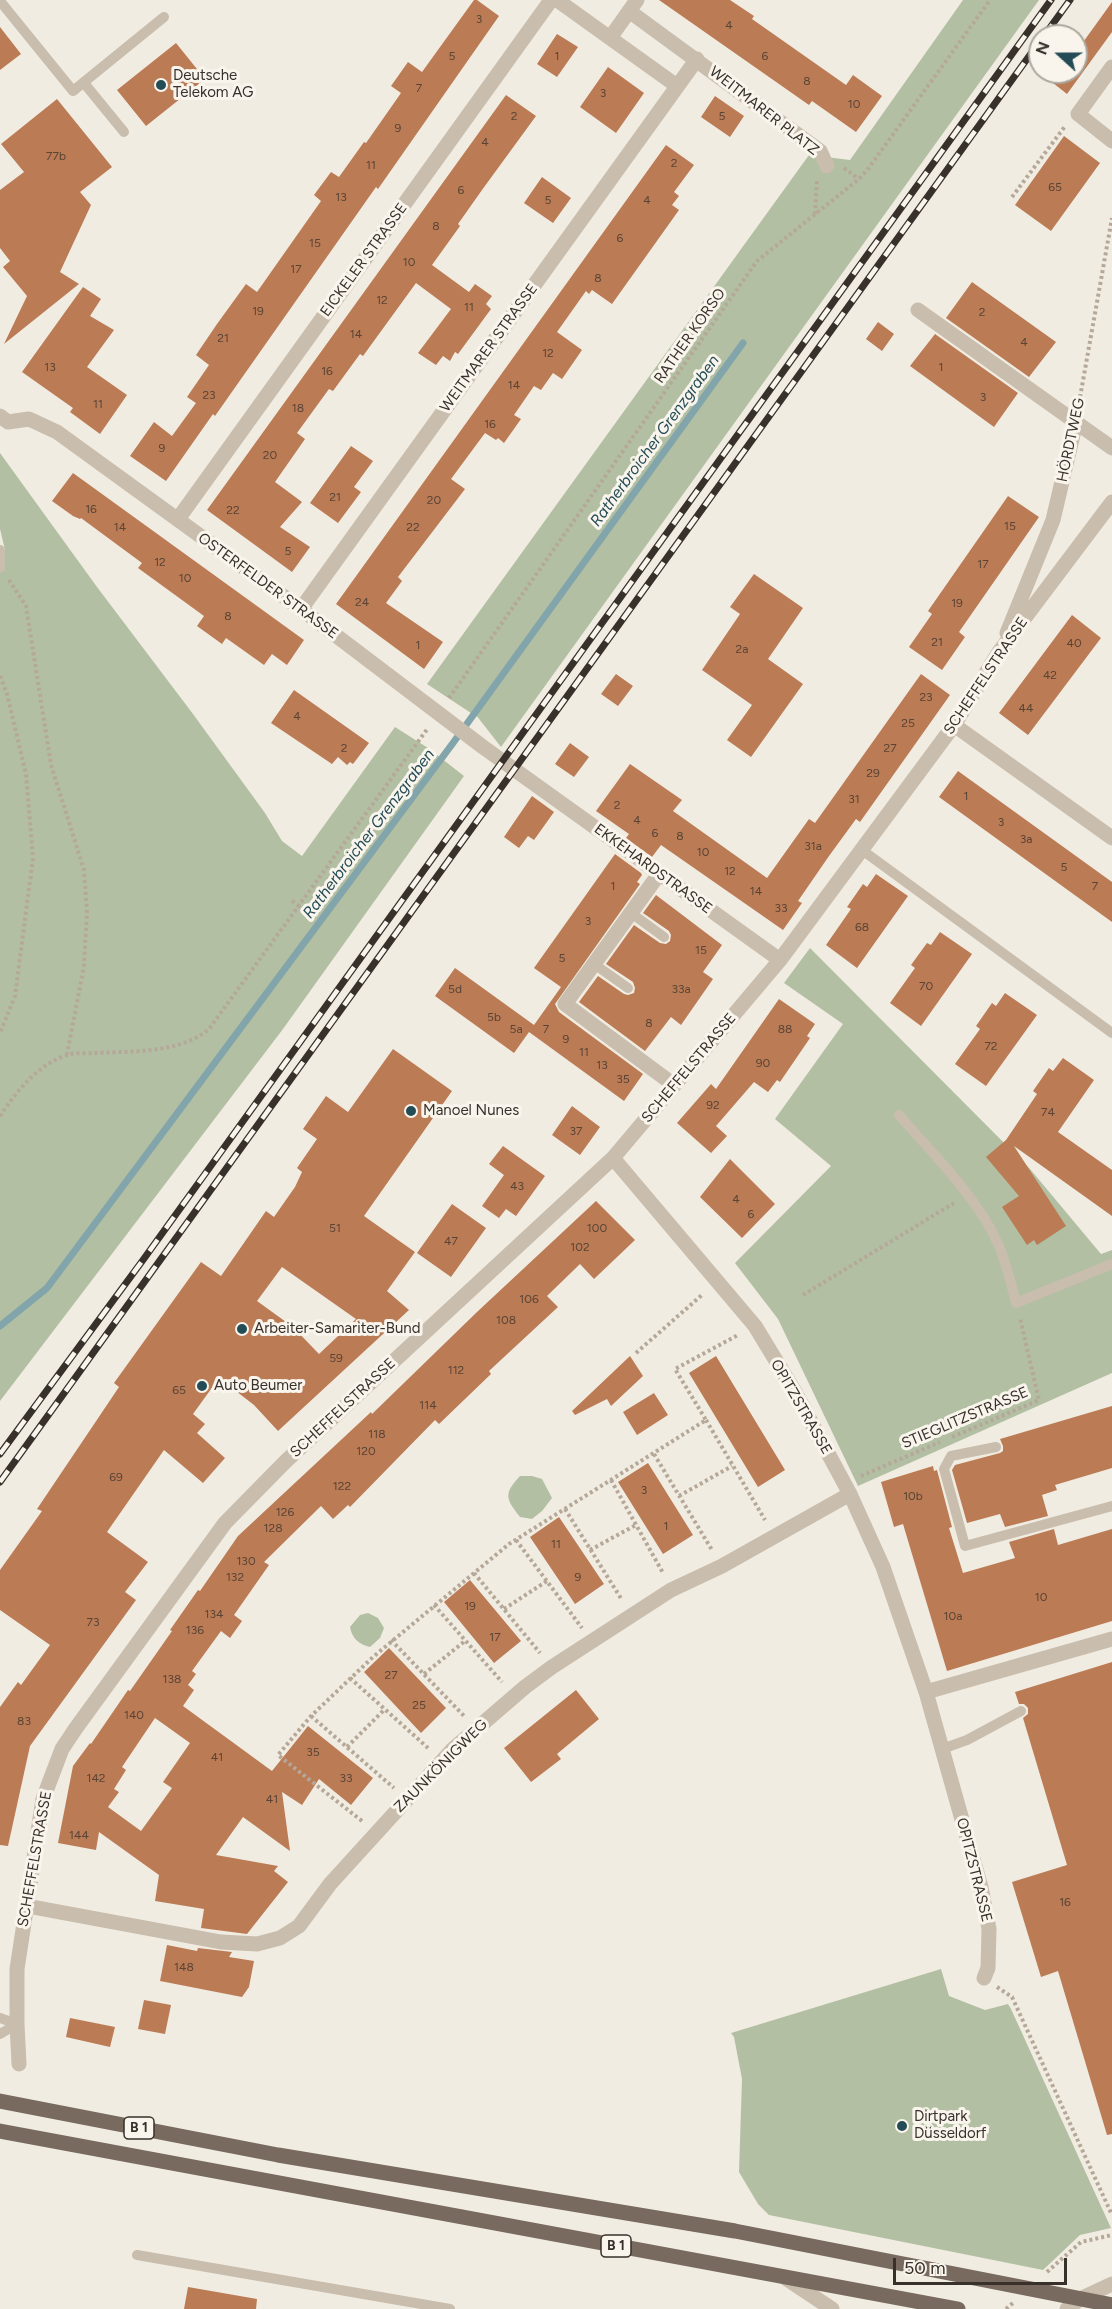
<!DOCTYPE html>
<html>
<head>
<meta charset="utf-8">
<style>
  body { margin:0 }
  #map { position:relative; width:1112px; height:2309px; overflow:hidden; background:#f1ece1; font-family:Figtree,sans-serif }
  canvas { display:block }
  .north { position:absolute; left:1028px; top:24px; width:60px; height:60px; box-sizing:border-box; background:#f9f5ed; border:2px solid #aca79f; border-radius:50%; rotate:291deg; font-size:16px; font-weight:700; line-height:24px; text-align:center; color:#38312b }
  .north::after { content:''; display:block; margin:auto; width:21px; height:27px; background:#244c56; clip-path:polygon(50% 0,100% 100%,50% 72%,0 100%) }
  .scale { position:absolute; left:893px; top:2258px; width:174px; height:27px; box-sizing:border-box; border:3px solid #38312b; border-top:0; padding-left:8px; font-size:18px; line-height:21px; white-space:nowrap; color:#38312b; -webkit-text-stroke:4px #f9f5ed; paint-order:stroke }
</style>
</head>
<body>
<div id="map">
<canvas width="1112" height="2309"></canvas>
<div class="north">N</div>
<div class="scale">50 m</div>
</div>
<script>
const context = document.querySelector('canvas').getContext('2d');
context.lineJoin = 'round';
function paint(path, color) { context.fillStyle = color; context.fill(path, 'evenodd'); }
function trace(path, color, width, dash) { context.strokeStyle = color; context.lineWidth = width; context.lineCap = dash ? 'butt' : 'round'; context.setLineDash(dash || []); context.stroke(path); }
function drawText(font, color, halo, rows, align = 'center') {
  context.font = font + ' Figtree,sans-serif'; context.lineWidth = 6; context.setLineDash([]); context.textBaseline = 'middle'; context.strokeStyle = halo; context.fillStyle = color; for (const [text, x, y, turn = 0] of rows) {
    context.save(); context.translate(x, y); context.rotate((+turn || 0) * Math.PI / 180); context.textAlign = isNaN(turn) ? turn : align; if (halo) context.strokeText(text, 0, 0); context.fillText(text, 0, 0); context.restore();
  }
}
paint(new Path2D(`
  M963,0H1039L501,747L476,715L746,342L742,341L471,713L427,684L809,155L850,160Z
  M0,453L97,587L193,714L265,813L282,841L302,856L395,727L428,748L464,776L283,1029L0,1401V561L5,550L0,529Z
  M810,948L1030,1169L1101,1254L1112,1250V1373L858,1486L778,1319L735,1263L831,1166L775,1119L843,1024L784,983Z
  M520,1476H532L542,1479L552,1498L542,1511L532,1519L520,1517C506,1499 503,1494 520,1476Z
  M368,1613L378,1618L384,1628L380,1638L370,1647C358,1644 352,1638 350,1627L360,1615Z
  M941,1969L949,1996L985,2010L1008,2004L1011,2009L1111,2228L1080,2235L1043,2270L769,2215L758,2204L739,2172L742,2079L734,2037L731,2033Z`), '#b2bfa2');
trace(new Path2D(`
  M0,1326L47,1288L453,743L743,343`), '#82a5ac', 7);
paint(new Path2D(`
  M474,0H477L499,16L378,189L376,187L215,416L213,414L166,481L130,456L154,422L172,436L196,403L187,397L209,365L196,355L217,324L246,284L257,292L321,201L314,195L331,172L339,177L364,142L366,143L401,93L391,86L408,62L422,72Z
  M659,0H730L754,16L752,19L846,85L853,75L882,96L856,132L812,101L809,105Z
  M1112,2V32L1067,94L1053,83L1061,72H1076V52Z
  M0,27L21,54L0,70Z
  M557,34L578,47L557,77L537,64Z
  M176,43L205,79L146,126L117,90Z
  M608,67L644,93L616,133L580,107Z
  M506,95L536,116L482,190L458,224L460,226L432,265L469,292L475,284L492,296L486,304L491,309L458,354L455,352L450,361L443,356L436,365L418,353L451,309L416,283L363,356L360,354L333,391L329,389L297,433L305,439L275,482L302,502L280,527L310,547L292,572L207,510Z
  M715,96L744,116L730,137L701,117Z
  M57,99L112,167L80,192L91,205L60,272L79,284L4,344L27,296L3,267L10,261L0,248V190L24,172L1,144Z
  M1064,136L1100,163L1051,231L1015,205Z
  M666,145L694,165L674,192L679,196L672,205L679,210L612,304L592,290L589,294L586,291L557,332L582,350L562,379L553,373L541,390L534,386L514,415L521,419L504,443L498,438L496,440L485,433L451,479L465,489L398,577L402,581L386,603L443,642L424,669L336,604Z
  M542,177L571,198L553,223L524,203Z
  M972,282L1056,342L1029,377L946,318Z
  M83,287L101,299L90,316L114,330L87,367L127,395L100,434L70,412L73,408L22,372Z
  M878,322L894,334L882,351L866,339Z
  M935,334L1018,393L994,427L910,366Z
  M351,446L373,461L354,487L361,492L338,523L310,503Z
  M73,473L304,640L287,665L272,654L264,665L226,638L222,644L197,626L204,616L138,568L142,563L81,518L80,519L73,516L52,501Z
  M1008,496L1039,517L959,632L965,637L942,670L909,647L932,614L928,611Z
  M754,574L803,608L768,659L803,684L751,757L727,740L752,705L702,670L740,614L730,607Z
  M1072,615L1101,638L1028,735L999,713Z
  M616,674L633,686L618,706L601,694Z
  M921,674L950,695L860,822L856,819L829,856L798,901L802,903L783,930L661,845L652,857L626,838L629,834L596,811L630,764L682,800L673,811L767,878L809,819L815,823Z
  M294,690L369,743L353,764L350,762L347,765L338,757L332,764L271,723Z
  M570,743L589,757L574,777L555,764Z
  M958,771L1112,882V922L939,797Z
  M532,796L554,812L534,840L528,836L519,848L504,837Z
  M615,854L641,873L642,875L637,882L640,884L555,1004L559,1012L643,1074L624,1101L529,1032L514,1053L435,996L455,968L534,1025L561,987L534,968Z
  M876,874L908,896L857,968L826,945L851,909L847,907L863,884L867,887Z
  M656,895L722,945L703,972L713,979L681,1025L671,1017L645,1051L579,1002L598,976L624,994L628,995L634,993L635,988L633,982L606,964L634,925L660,943L666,944L670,941L671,935L669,931L643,913Z
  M940,932L972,954L921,1026L890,1003L915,968L911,965L927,943L931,945Z
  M1005,993L1037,1015L986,1086L955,1064L980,1029L976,1026L992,1003L996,1006Z
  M779,999L815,1024L807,1036L810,1038L780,1082L777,1080L768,1092L754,1082L716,1126L727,1136L711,1153L677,1123L711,1084L716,1089Z
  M393,1049L452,1091L364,1216L415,1252L387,1291L409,1310L278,1431L254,1405L219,1378L193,1414L205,1424L197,1433L225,1458L203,1483L164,1450L107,1532L148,1562L125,1592L136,1600L30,1746L8,1846L0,1845V1707L18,1682L21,1685L50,1645L0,1610V1570L42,1511L37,1509L119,1387L114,1383L201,1262L221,1276L266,1211L274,1217L295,1187L302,1172L297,1168L317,1139L303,1129L326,1096L348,1112ZM282,1267L356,1319L319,1354L293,1327L257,1301Z
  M1063,1058L1094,1080L1058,1132L1112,1170V1216L1014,1146L1066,1226L1037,1245L1034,1240L1027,1245L1002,1207L1019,1196L986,1157L1006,1140L1037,1094L1033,1091L1049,1068L1053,1071Z
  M572,1106L600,1127L580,1155L552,1135Z
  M503,1146L545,1176L516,1216L506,1209L499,1218L482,1206L504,1175L489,1164Z
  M730,1159L775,1204L742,1238L700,1197Z
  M596,1201L635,1240L594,1279L580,1264L547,1296L558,1307L489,1371L491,1374L439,1424L435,1420L350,1507L348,1505L333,1519L321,1506L264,1562L269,1565L234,1615L242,1621L230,1638L221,1631L192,1671L196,1674L188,1685L194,1690L183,1706L272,1771L308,1726L373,1778L351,1805L319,1779L302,1805L282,1792L290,1851L243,1817L216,1855L278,1866L274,1871L288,1882L247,1934L201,1928L204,1909L155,1901L159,1875L99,1832L96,1850L58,1843L73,1766L90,1743L91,1744L128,1690L130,1691L172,1631L170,1630L198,1590L200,1591L238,1536L371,1412L372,1414L477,1312ZM155,1718L190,1743L163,1782L172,1788L141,1831L108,1807L119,1792L114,1789L126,1770L122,1767Z
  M452,1204L486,1228L451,1277L417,1253Z
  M630,1356L643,1376L611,1406L607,1399L575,1415L572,1411Z
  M716,1356L785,1470L758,1487L689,1373Z
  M654,1393L668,1415L637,1435L623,1412Z
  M1112,1406V1468L1055,1485L1057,1490L1042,1495L1048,1516L1005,1527L1000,1514L967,1523L952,1470L955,1465L1000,1453L1003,1451V1446L1000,1439Z
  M648,1463L693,1535L663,1554L618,1482Z
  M933,1466L934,1471L937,1470L952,1527L949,1528L963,1573L1015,1558L1009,1542L1054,1529L1058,1545L1112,1529V1621L947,1671L903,1524L894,1527L881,1482Z
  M559,1517L604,1584L575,1604L530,1537Z
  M470,1580L521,1641L494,1663L444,1602Z
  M389,1648L446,1708L421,1733L364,1672Z
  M1112,1662V2134L1107,2135L1058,1971L1041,1977L1012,1882L1067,1865L1023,1718L1028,1714V1708L1024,1704H1019L1015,1692Z
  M576,1690L599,1719L557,1754L561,1759L531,1782L504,1748Z
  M167,1945L197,1951L198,1948L232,1952L229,1957L254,1961L249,1987L242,1997L160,1981Z
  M144,2000L171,2005L165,2034L138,2029Z
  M70,2018L115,2027L110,2047L66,2037Z
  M188,2287L257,2299L256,2309H184Z`), '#bb7b55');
trace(new Path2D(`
  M844,168L859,179
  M1012,197L1066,125
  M815,214L817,180
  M1079,403L1112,218
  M9,580L26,606L51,765L84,870L87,911L84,966L67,1054
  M0,676L7,694L26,774L33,858L15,996L0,1033
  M449,698L757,261L859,179L868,169L990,0
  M292,901L299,906
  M0,1116C17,1091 37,1065 67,1055C74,1052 86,1054 94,1053C131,1051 179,1054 209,1029L428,728
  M803,1295L954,1203
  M636,1353L703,1294
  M706,1420L765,1520
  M952,1437L1039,1400L1020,1318
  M654,1454L712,1550
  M861,1476L940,1442
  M611,1480L663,1573
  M679,1496L732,1466
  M565,1509L622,1600
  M516,1540L582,1628
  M590,1550L636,1525
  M474,1573L540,1653
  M434,1605L502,1682
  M504,1609L547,1581
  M391,1640L465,1717
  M424,1674L465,1641
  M350,1678L428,1748
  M311,1716L394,1788
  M347,1747L385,1709
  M362,1821L278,1755L311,1716L373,1657L509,1544L706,1420L675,1369L738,1335
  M997,1987L1012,1997L1112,2215
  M1047,2272L1081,2242L1112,2235
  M1006,2309L1013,2303`), '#b5a898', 4, [3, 3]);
trace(new Path2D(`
  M0,1L73,91L164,17
  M84,83L124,132
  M0,550V568
  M862,850L1112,1033
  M631,913L664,937
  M594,964L628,988
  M899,1115C933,1154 979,1199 999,1246C1007,1265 1011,1284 1016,1303L1112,1264
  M996,1447L951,1456L944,1469L965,1546L1112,1506
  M942,1749L967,1740L1021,1711
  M0,2018L17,2024
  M0,2034L17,2024
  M137,2255L450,2309`), '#c9bdad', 10);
trace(new Path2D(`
  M557,0L610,38L637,0
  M629,11L820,151L827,166
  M610,38L677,86
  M1112,67L1078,114L1112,141
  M918,310L1112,448
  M0,416L8,422L29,419L57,432L301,609L483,747L780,960
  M178,519L551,0
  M301,609L697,59
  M1007,633L1053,520L1076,422
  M954,725L1112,838
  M659,874L565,1004L674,1085
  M613,1158L755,1326L795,1392L850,1494L883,1567L926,1692L981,1887L989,1929L988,1968L984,1978
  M926,1692L1112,1639
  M27,1906L221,1942L257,1944L280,1938L299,1926L330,1884L452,1750L525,1687L552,1667L671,1590L722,1566L850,1494
  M19,2064L17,2024V1969L43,1799L62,1749L76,1728L225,1523L286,1461L613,1158L780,960L954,725L999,652L1112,502`), '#c9bdad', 15);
trace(new Path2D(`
  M784,2277L832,2309
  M1067,2309L1080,2299L1112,2284`), '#c9bdad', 15);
trace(new Path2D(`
  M0,2101L278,2155L735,2231L1112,2305
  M0,2131L958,2309`), '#786a5e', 15);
const rail = new Path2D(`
  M1044,36L1070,0
  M0,1454L143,1260L1051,0
  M0,1482L1040,41`);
trace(rail, '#38312b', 7);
trace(rail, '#f9f5ed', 4.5, [14]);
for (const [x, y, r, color] of [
  [161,85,6,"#244c56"],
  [411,1111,6,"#244c56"],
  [242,1329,6,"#244c56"],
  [202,1386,6,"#244c56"],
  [902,2126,6,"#244c56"]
]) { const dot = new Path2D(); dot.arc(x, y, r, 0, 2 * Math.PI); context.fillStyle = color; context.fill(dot); trace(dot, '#f9f5ed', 2); }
drawText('12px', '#594436', null, [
  ["3",479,19],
  ["4",729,25],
  ["5",452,56],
  ["1",557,56],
  ["6",765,56],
  ["8",807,81],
  ["7",419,88],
  ["3",603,93],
  ["10",854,104],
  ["2",514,116],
  ["5",722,116],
  ["9",398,128],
  ["4",485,142],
  ["77b",56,156],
  ["2",674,163],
  ["11",371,165],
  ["65",1055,187],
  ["6",461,190],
  ["13",341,197],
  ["5",548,200],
  ["4",647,200],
  ["8",436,226],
  ["6",620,238],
  ["15",315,243],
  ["10",409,262],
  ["17",296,269],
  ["8",598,278],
  ["12",382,300],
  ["11",469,307],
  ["19",258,311],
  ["2",982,312],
  ["14",356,334],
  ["21",223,338],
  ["4",1024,342],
  ["12",548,353],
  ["13",50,367],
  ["1",941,367],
  ["16",327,371],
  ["14",514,385],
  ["23",209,395],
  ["3",983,397],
  ["11",98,404],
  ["18",298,408],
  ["16",490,424],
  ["9",162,448],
  ["20",270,455],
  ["21",335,497],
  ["20",434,500],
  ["16",91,509],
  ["22",233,510],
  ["15",1010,526],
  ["14",120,527],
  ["22",413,527],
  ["5",288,551],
  ["12",160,562],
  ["17",983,564],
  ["10",185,578],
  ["24",362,602],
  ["19",957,603],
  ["8",228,616],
  ["21",937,642],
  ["40",1074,643],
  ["1",418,645],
  ["2a",742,649],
  ["42",1050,675],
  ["23",926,697],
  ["44",1026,708],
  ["4",297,716],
  ["25",908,723],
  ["2",344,748],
  ["27",890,748],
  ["29",873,773],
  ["1",966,796],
  ["31",854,799],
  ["2",617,805],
  ["4",637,820],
  ["3",1001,822],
  ["6",655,833],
  ["8",680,836],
  ["3a",1026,839],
  ["31a",813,846],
  ["10",703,852],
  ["5",1064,867],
  ["12",730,871],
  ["1",613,886],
  ["7",1095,886],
  ["14",756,891],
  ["33",781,908],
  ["3",588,921],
  ["68",862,927],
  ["15",701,950],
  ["5",562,958],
  ["70",926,986],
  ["5d",455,989],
  ["33a",681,989],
  ["5b",494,1017],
  ["8",649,1023],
  ["5a",516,1029],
  ["7",546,1029],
  ["88",785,1029],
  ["9",566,1039],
  ["72",991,1046],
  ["11",584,1052],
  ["90",763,1063],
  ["13",602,1065],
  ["35",623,1079],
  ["92",713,1105],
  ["74",1048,1112],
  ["37",576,1131],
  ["43",517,1186],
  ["4",736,1199],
  ["6",751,1214],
  ["51",335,1228],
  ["100",597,1228],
  ["47",451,1241],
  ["102",580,1247],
  ["106",529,1299],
  ["108",506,1320],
  ["59",336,1358],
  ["112",456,1370],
  ["65",179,1390],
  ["114",428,1405],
  ["118",377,1434],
  ["120",366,1451],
  ["69",116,1477],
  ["122",342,1486],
  ["3",644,1490],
  ["10b",913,1496],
  ["126",285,1512],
  ["1",666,1526],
  ["128",273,1528],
  ["11",556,1544],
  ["130",246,1561],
  ["132",235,1577],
  ["9",578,1577],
  ["10",1041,1597],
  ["19",470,1606],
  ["134",214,1614],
  ["10a",953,1616],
  ["73",93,1622],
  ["136",195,1630],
  ["17",495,1637],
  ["27",391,1675],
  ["138",172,1679],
  ["25",419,1705],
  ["140",134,1715],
  ["83",24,1721],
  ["35",313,1752],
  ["41",217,1757],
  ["142",96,1778],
  ["33",346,1778],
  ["41",272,1799],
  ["144",79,1835],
  ["16",1065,1902],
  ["148",184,1967]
]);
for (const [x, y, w] of [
  [139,2128,30],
  [616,2246,30]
]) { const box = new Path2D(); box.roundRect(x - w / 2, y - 11, w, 22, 4.5); context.fillStyle = '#f9f5ed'; context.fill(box); trace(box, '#38312b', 1.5); }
drawText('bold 14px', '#38312b', null, [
  ["B 1",139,2128],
  ["B 1",616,2246]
]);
drawText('15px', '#38312b', '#f9f5ed', [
  ["Deutsche",173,76],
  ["Telekom AG",173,93],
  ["Manoel Nunes",423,1111],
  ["Arbeiter-Samariter-Bund",254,1329],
  ["Auto Beumer",214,1386],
  ["Dirtpark",914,2117],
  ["Düsseldorf",914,2134]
], 'left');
drawText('15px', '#38312b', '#f9f5ed', [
  ["WEITMARER PLATZ",764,111,38],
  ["EICKELER STRASSE",364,260,-54],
  ["RATHER KORSO",690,336,-55],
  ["WEITMARER STRASSE",489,348,-54],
  ["HÖRDTWEG",1071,440,-78],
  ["OSTERFELDER STRASSE",268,586,36],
  ["SCHEFFELSTRASSE",986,676,-56],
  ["EKKEHARDSTRASSE",653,869,36],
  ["SCHEFFELSTRASSE",689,1068,-50],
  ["OPITZSTRASSE",801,1407,60],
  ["SCHEFFELSTRASSE",343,1408,-43],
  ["STIEGLITZSTRASSE",965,1418,-23],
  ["ZAUNKÖNIGWEG",441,1766,-45],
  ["SCHEFFELSTRASSE",35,1859,-80],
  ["OPITZSTRASSE",974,1870,76]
]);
drawText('italic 16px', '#244c56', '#f9f5ed', [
  ["Ratherbroicher Grenzgraben",655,441,-54],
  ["Ratherbroicher Grenzgraben",369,834,-53]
]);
</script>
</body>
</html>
